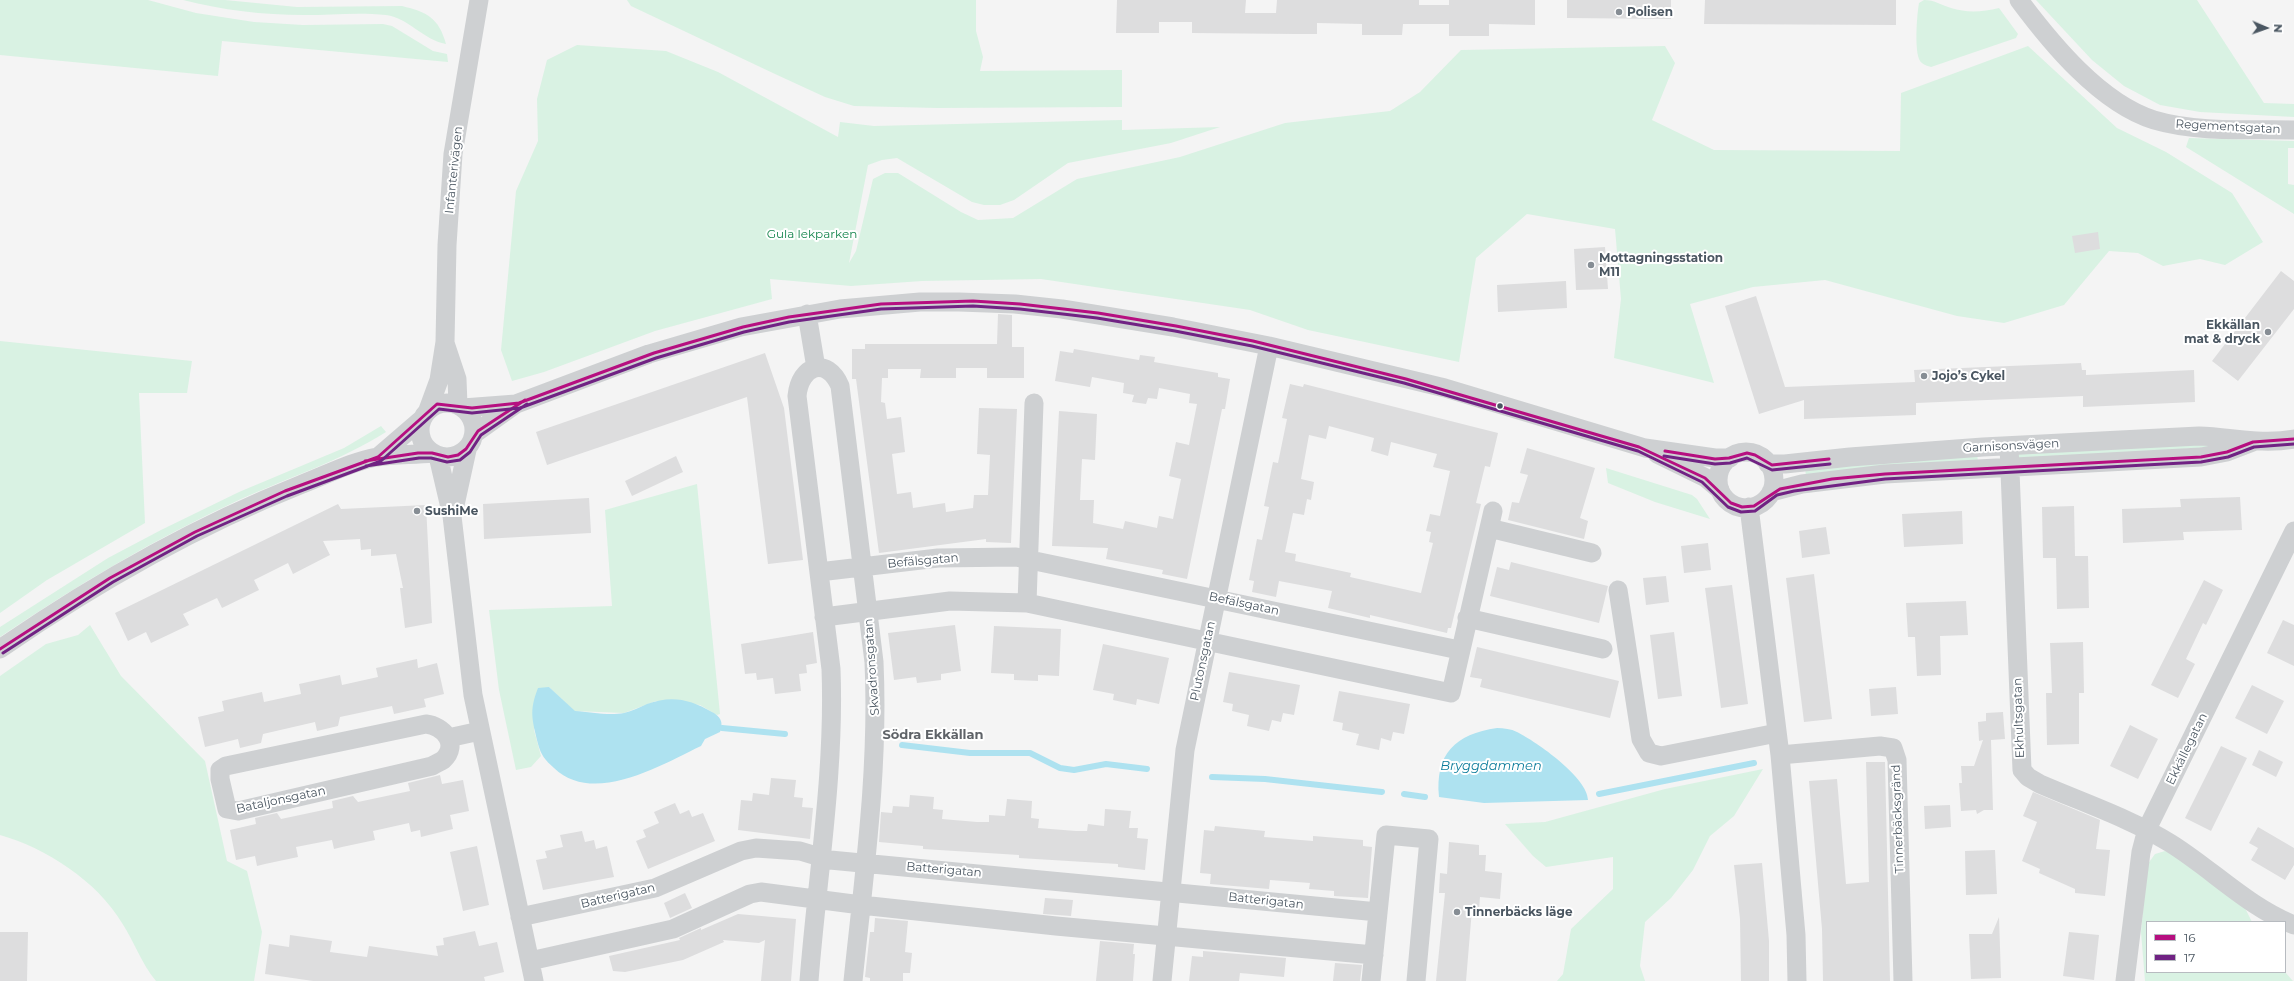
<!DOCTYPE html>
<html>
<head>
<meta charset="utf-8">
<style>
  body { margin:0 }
  #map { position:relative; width:2294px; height:981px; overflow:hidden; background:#f4f4f4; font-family:Montserrat,sans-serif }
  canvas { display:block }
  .legend { position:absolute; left:2146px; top:921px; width:140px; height:52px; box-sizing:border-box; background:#fff; border:1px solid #b7bbc0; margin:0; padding:5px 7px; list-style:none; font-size:12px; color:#4a5661 }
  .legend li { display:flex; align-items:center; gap:8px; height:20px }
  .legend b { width:20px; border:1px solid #b7bbc0 }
  .north { position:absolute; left:2246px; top:8px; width:40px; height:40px; -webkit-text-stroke:3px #fff; paint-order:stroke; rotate:92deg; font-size:11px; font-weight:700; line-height:16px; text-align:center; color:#4a5661 }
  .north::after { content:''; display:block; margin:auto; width:14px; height:18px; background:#4a5661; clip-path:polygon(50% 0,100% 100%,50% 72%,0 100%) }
</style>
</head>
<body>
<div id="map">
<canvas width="2294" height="981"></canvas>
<ul class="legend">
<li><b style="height:5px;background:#b60f80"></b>16</li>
<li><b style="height:5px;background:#702283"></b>17</li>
</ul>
<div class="north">N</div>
</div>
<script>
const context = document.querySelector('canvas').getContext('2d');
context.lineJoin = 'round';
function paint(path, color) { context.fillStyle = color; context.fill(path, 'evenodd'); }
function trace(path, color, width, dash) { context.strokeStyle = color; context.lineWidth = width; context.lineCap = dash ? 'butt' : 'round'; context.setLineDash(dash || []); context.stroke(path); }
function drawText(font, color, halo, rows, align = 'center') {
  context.font = font + ' Montserrat,sans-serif'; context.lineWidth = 4; context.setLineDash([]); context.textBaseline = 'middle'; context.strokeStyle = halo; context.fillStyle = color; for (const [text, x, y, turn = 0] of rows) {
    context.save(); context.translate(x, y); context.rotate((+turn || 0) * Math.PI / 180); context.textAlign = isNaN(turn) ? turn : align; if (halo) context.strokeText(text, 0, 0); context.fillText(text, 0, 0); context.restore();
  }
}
paint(new Path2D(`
  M0,0H148L196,13L254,22L303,25L383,24L392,26L433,51L447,54L448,62L222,41L218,76L0,55Z
  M183,0H225L297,7L402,6C427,12 439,18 446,44C423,40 409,18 386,15C359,12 331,15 304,15C263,15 222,10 183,0Z
  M627,0H976V31L983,57L980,71L1122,70V107L937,108L854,106L825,97L775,74L631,6Z
  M1924,0C1935,0 1941,5 1951,8C1967,13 1982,12 1999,8L2018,34L2016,38L1931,67C1927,66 1922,64 1920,61C1914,51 1917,14 1919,3Z
  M2036,0H2197L2264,103L2294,104V117L2200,112L2160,105L2124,86L2092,60Z
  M577,45L666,51L718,72L838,137L840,122L874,126L1122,120V130L1220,127L1171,143L1068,163L1014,200L1000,205H984L972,202L897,158L882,160L868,165L849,263L856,251L873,179L885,173H898L961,212L978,220L1013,218L1077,179L1180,157L1285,123L1390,111L1420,92L1461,50L1665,46L1675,63L1652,120L1714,150L1900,151L1901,93L2028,46L2117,128L2166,152L2232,193L2263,242L2225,265L2200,259L2163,266L2138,253L2109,251L2064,305L2004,323L1957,316L1825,280L1753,287L1690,304L1714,383L1614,358L1621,299L1615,229L1527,214L1476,258L1459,362L1308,330L1250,310L1041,279L922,281L851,286L770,279L772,299L655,331L544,372L512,381L501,350L516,191L538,141L537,99L547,60Z
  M2189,138L2294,141V148H2288V184L2294,185V214L2186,147Z
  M0,341L192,361L187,393H139L145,523L47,580L0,613Z
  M381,426L386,432C340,461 290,477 241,499C156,538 77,585 0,637V627L108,558L161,530L239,492L344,448Z
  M2223,440L2227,446L2019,460L2018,454Z
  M1977,453L1978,462L1806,477L1805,467Z
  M1606,468L1692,495L1697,499L1710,519L1655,502L1608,483Z
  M697,484L720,714L717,715L700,705L656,701L624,713L574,711L549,687L534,730L541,756L531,767L516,770L499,690L489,610L612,606L605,510Z
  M90,625L121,676L205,761L227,861L247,871L262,932L254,981H156C141,963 135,943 122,923C97,881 46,848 0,835V676L46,644L78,635Z
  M1763,769L1734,816L1710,836L1693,870L1671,898L1645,922L1640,966L1645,981H1557L1563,974L1571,929L1613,889V857L1546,867L1533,856L1505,824L1545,822L1665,789Z
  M2165,851L2172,853L2245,908L2252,922H2147V972H2285L2293,981H2145L2141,932L2147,865L2155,854Z`), '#d9f2e3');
paint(new Path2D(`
  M549,687L575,711C590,712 609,716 624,713C632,711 640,707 647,704C671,695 690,699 712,712C720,716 724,722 720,732L705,739L701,746C661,765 594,806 554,768C545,760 541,755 538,744C532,719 529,711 538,688Z
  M1497,728C1504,728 1511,729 1517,732C1537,742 1588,778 1588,800L1484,803L1439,797C1435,754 1455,734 1497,728Z`), '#aee2f0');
trace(new Path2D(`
  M722,728L785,734
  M902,745L970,753H1030L1060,768L1074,770L1106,764L1147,769
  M1212,777L1265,779L1382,792
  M1404,794L1425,797
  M1599,794L1754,763`), '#aee2f0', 6);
paint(new Path2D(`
  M1117,0H1246L1245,13H1276L1277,0H1419V5H1449V0H1535V25L1489,24V36H1449V24H1403L1402,35H1362V24L1317,23V34H1295L1192,33V22H1159V33H1116Z
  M1567,0H1671V19L1567,18Z
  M1705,0H1896V25L1704,24Z
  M2098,232L2100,249L2075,253L2072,236Z
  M1605,247L1608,289L1576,290L1574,249Z
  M2281,271L2294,281V309L2238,381L2212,361Z
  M1566,281L1567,308L1498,312L1497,285Z
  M1756,296L1785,387L1915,382L1914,370L2081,363L2082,370H2086V375L2194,370L2195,402L2083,407V396L1916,403V415L1804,419V400L1759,414L1725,306Z
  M998,314L1012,315V347H1024V378H987V368H956V378H920L921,369H888V378H882L881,402L885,403L887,419L901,417L905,452L892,454L897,494L911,492L913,508L945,503L946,512L973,508L974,495H988L990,455L977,454L979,408L1017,409L1011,543L986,542V539L879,553L856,379H852V349H865V344H997Z
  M1074,349L1139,360L1140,355L1155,357L1154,362L1218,373V377L1230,379L1225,409H1222L1187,579L1162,574L1163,570L1106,559L1108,548L1052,546L1059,411L1097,414L1095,460L1082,459L1080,500H1094L1093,523L1123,529L1125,521L1157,528L1159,516L1173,519L1181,479L1169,476L1176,442L1189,445L1197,404L1189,403L1190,394L1159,388L1157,399L1148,398L1146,404L1132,402L1134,395L1123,393L1124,383L1092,377L1090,387L1055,381L1060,351L1073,353Z
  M765,353L784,408L803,560L768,564L747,397L547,465L536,432Z
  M1290,384L1303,387L1304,384L1498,433L1490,467L1485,466L1476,503L1481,504L1451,628H1448L1447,633L1370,615V618L1328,608L1332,591L1279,581L1276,597L1252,592L1254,581L1249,580L1257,539L1262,540L1269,507L1264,506L1273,462L1278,463L1287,419L1282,418ZM1329,426L1374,438L1371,451L1388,456L1391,442L1437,454L1433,467L1450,471L1440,516L1430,514L1426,531L1431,532L1429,542L1433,543L1421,593L1350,577L1351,573L1295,561L1296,554L1285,552L1293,513L1304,515L1307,499L1311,500L1314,482L1301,479L1309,435L1326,439Z
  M1527,448L1595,468L1580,518L1588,521L1584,539L1508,520L1512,502L1519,503L1528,475L1520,473Z
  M676,456L683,472L632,496L625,481Z
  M2240,497L2242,530L2183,532L2184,540L2123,543L2122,509L2181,507L2180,499Z
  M589,498L591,533L484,539L483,504Z
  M338,504L341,509L426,505L432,623L405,628L400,588H403L396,554L371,556V549L361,550L360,539L323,541L330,555L293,574L288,563L254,580L259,590L222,608L217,598L183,614L189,625L151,643L146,632L128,641L115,613Z
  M2074,506L2075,556H2088L2089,608L2057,609L2056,558H2043L2042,507Z
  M1962,511L1963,544L1904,547L1902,514Z
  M1826,527L1830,554L1802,558L1799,531Z
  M1708,543L1711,570L1684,573L1681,546Z
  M1511,562L1608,586L1599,623L1490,596L1497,567L1509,570Z
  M1814,574L1832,719L1804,722L1786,578Z
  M1666,576L1669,602L1646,605L1643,578Z
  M2204,580L2223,590L2206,625L2203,623L2186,659L2195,664L2178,698L2151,685Z
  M1732,585L1748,704L1721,708L1705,588Z
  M1966,601L1968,635L1940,636L1941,675L1917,676L1915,637H1908L1906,603Z
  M2283,620L2294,625V666L2267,653Z
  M955,625L961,671L941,674V680L917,683L916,677L894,680L888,633Z
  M994,626L1061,629L1059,676L1038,675V681L1014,680V674L991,673Z
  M813,632L817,663L806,665L807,673L799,674L801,691L775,694L773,678L757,680L756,673L745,674L741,644Z
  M1674,632L1682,696L1658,699L1650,635Z
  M2083,642L2084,693H2079V744L2047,745L2046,693H2052L2050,643Z
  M1103,644L1169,658L1159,704L1137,699L1136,705L1113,700L1114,694L1093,690Z
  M1477,647L1619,681L1610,718L1480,687L1482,679L1470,677Z
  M417,659L418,668L437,663L444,694L424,699L426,707L394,714L392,706L340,717L338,726L317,731L315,722L263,734L261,743L240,748L238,739L205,747L198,717L224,711L222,701L262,692L264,702L301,694L299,684L340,675L342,685L378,677L376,668Z
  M1229,672L1300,685L1294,715L1283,713L1281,722L1272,720L1269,731L1247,726L1249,715L1232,711L1233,704L1223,702Z
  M2252,685L2284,701L2267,734L2235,718Z
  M1896,687L1898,714L1871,716L1869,689Z
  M1339,691L1410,704L1404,734L1393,732L1391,741L1381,738L1379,750L1356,745L1359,734L1342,730L1343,723L1333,721Z
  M2003,712L2005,739L1991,740L1993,810H1984L1977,814L1976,810L1961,811L1959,783H1962L1961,766H1974L1983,740L1979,741L1978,722L1986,721V713Z
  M2130,725L2158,739L2138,779L2110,766Z
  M2221,746L2247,758L2211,831L2185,818Z
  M2259,750L2283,762L2276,777L2252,765Z
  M1866,762H1885L1890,981H1823L1822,929L1809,781L1837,779L1846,884L1869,882Z
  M440,775L442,784L463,780L469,811L450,815L453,829L421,837L420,830L411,832L409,823L373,831L375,840L342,847L334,849L332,840L296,847L298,857L265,864L257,866L255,856L236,860L230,830L256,824L255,818L277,813L281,819L333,808L332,801L353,796L358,802L410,791L408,783Z
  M771,778L796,780L794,797L803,798L802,807L813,808L810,839L738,830L741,800L752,801L753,793L769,795Z
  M2033,792L2100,820L2096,849L2110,850L2105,896L2075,893V889L2039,873L2040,869L2022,861L2037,822L2023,816Z
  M910,795L934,797L933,809L943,810L942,819L977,822H989V815L1005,816L1007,799L1032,801L1031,818L1039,819L1038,828L1076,831H1087L1088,824L1104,826L1105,809L1131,811L1129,828H1138L1137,838L1148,839L1145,870L1118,867V864L1019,858V855L923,849V846L879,842L881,812L892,813L893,806L909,807Z
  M675,803L680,814L689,810L692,817L703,813L715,841L648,869L636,841L646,837L643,830L659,823L654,812Z
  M1950,805L1951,827L1925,829L1924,806Z
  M1215,826L1265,831L1264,837L1313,841V836L1363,840V846L1372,847L1368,898L1334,896V891L1309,889L1310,883L1270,880L1269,889L1210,884L1211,874L1200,873L1204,830L1214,831Z
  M2258,827L2294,848V865L2285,880L2251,860L2258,848L2249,843Z
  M582,831L585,842L594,840L596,849L607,846L614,877L543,890L536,860L547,858L545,851L563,847L560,835Z
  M1449,842L1479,845V855H1486L1485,871L1502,873L1500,899L1480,897L1479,909H1472L1466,981H1436L1445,893H1439L1440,873L1447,874Z
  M477,846L489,905L463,911L450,852Z
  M1995,850L1997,894L1966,895L1965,851Z
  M1762,863L1769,941V981H1741L1740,919L1734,865Z
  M685,893L692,908L670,918L664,903Z
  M1045,898L1073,900L1071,916L1043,914Z
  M738,914L796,919L791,981H761L765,940L759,943L723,940L724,942L683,960L625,972L613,971L609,956L680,940L679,938L701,928V930Z
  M1999,917L2001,978L1971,979L1969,934H1992Z
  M875,918L908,921L905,952L912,953L910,973H903V981H870V978L865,977L870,932H874Z
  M475,931L479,946L497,942L504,972L484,977L485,981H313L265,974L269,944L289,947L290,935L332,941L330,952L367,957L369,946L438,956L436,946L444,945L443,938Z
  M0,932H28L27,981H0Z
  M2069,932L2099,935L2094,980L2063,976Z
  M1100,941L1134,944L1133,954H1135L1133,981H1096Z
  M1203,951L1286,958L1284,977L1240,973L1239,981H1189L1192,956L1203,957Z
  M1335,963L1362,965L1360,981H1333Z`), '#ddddde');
trace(new Path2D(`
  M2019,0C2051,43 2100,103 2154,120C2198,133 2249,129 2294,130
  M807,314L816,368
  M445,343L457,379L458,405
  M420 430a27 27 0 1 1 54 0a27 27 0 1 1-54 0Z
  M463,408L516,404
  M428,410L439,380L445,342L447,245L453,154L479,0
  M474,434L516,404L649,354L741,327L840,309L920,302H959L1015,304L1062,309L1173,327L1269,346L1445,388L1645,448L1715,458H1730
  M2009,446L2022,770L2028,777L2040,784C2084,803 2129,818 2170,843C2212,869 2248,907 2294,925
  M1718 480a28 28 0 1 1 56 0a28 28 0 1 1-56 0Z
  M1657,454L1706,478L1720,490
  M438,456L452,516L473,695L534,981
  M378,457L421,420
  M1768,464H1785L1850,457L1983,447L2199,436C2232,437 2261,445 2294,439
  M1771,492L1802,484L1885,474L2201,457L2227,452L2253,442
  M1749,507L1780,755L1796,935L1797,981
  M453,514L467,450
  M1489,528L1592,553
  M819,572L938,558L1016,557L1459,650
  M1618,590L1641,739L1649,753L1661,756L1777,733
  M1027,603L1034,403
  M824,617L950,601L1027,603L1451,693L1493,511
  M1467,618L1603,649
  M0,649C94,584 194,527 300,485C324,476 353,461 377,457C393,454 415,455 432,453
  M426,724C443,726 460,744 443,760C440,762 435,764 432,766L238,811L227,809L220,779V770L226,766Z
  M448,738L480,731
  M1780,755L1880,746L1893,748L1897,760L1903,981
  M520,917L655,888L741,851L756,848L800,851L830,860L1378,912
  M530,961L673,929L750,894L761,892L861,905L1056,926L1374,955
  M809,981C817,878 835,773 831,669L797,396C800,365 827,356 840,386L874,662C879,769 864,875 853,981
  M1162,981L1185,750L1269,346
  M1371,981L1386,835L1429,839L1416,981
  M2125,981L2141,852L2147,829L2294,531`), '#ced0d2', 19);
trace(new Path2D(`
  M1665,451L1715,459L1729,458L1747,453L1755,455L1772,465L1829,459
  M365,461L418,453H432L448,457L458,455L466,449L478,431L525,400
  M0,649L110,578L195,532L285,491L378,457L437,404L472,408L519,403L654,353L743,327L789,317L881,304L973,301L1020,304L1098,313L1176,326L1253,341L1406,379L1639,447L1705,478L1731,503L1742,507L1754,506L1780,489L1832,479L1885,474L2201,457L2227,452L2253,442L2294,439`), '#b60f80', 3);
trace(new Path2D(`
  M1664,456L1715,464L1730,463L1747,458L1772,470L1830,464
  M366,466L419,458H431L447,462L460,460L470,452L481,435L527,404
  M3,653L113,582L197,536L287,496L381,461L439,409L472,413L520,408L656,358L744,332L789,322L881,309L973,306L1020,309L1097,318L1175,331L1252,346L1404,383L1638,451L1702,482L1728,507L1741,512L1755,511L1777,495L1794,491L1885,479L2201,462L2228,457L2254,447L2294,444`), '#702283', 3);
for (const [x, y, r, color] of [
  [1619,12,4,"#868d94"],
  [1591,265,4,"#868d94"],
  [2268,332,4,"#868d94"],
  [1924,376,4,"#868d94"],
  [1500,406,3.5,"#4a5661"],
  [417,511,4,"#868d94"],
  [1457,912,4,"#868d94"]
]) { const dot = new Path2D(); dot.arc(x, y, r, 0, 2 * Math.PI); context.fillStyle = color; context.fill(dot); trace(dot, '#fff', 1.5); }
drawText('bold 12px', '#4a5661', '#fff', [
  ["Polisen",1627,12],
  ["Mottagningsstation",1599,258],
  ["M11",1599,272],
  ["Ekkällan",2260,325,"right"],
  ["mat & dryck",2260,339,"right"],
  ["Jojo’s Cykel",1932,376],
  ["SushiMe",425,511],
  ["Tinnerbäcks läge",1465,912]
], 'left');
drawText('12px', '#4a5661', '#fff', [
  ["Regementsgatan",2228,127,3],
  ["Infanterivägen",454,170,-84],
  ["Garnisonsvägen",2011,446,-3],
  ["Befälsgatan",923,561,-5],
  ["Befälsgatan",1244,604,12],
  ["Plutonsgatan",1203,661,-78],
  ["Skvadronsgatan",872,667,-94],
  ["Ekhultsgatan",2019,718,-92],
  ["Ekkällegatan",2187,749,-64],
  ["Bataljonsgatan",281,800,-12],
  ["Tinnerbäcksgränd",1898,819,-92],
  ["Batterigatan",944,870,5],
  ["Batterigatan",618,896,-13],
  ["Batterigatan",1266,901,6]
]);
drawText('12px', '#17864f', '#fff', [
  ["Gula lekparken",812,234]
]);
drawText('bold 13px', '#5f6368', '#fff', [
  ["Södra Ekkällan",933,735]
]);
drawText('italic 13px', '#0c7c9b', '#fff', [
  ["Bryggdammen",1491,766]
]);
</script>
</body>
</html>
